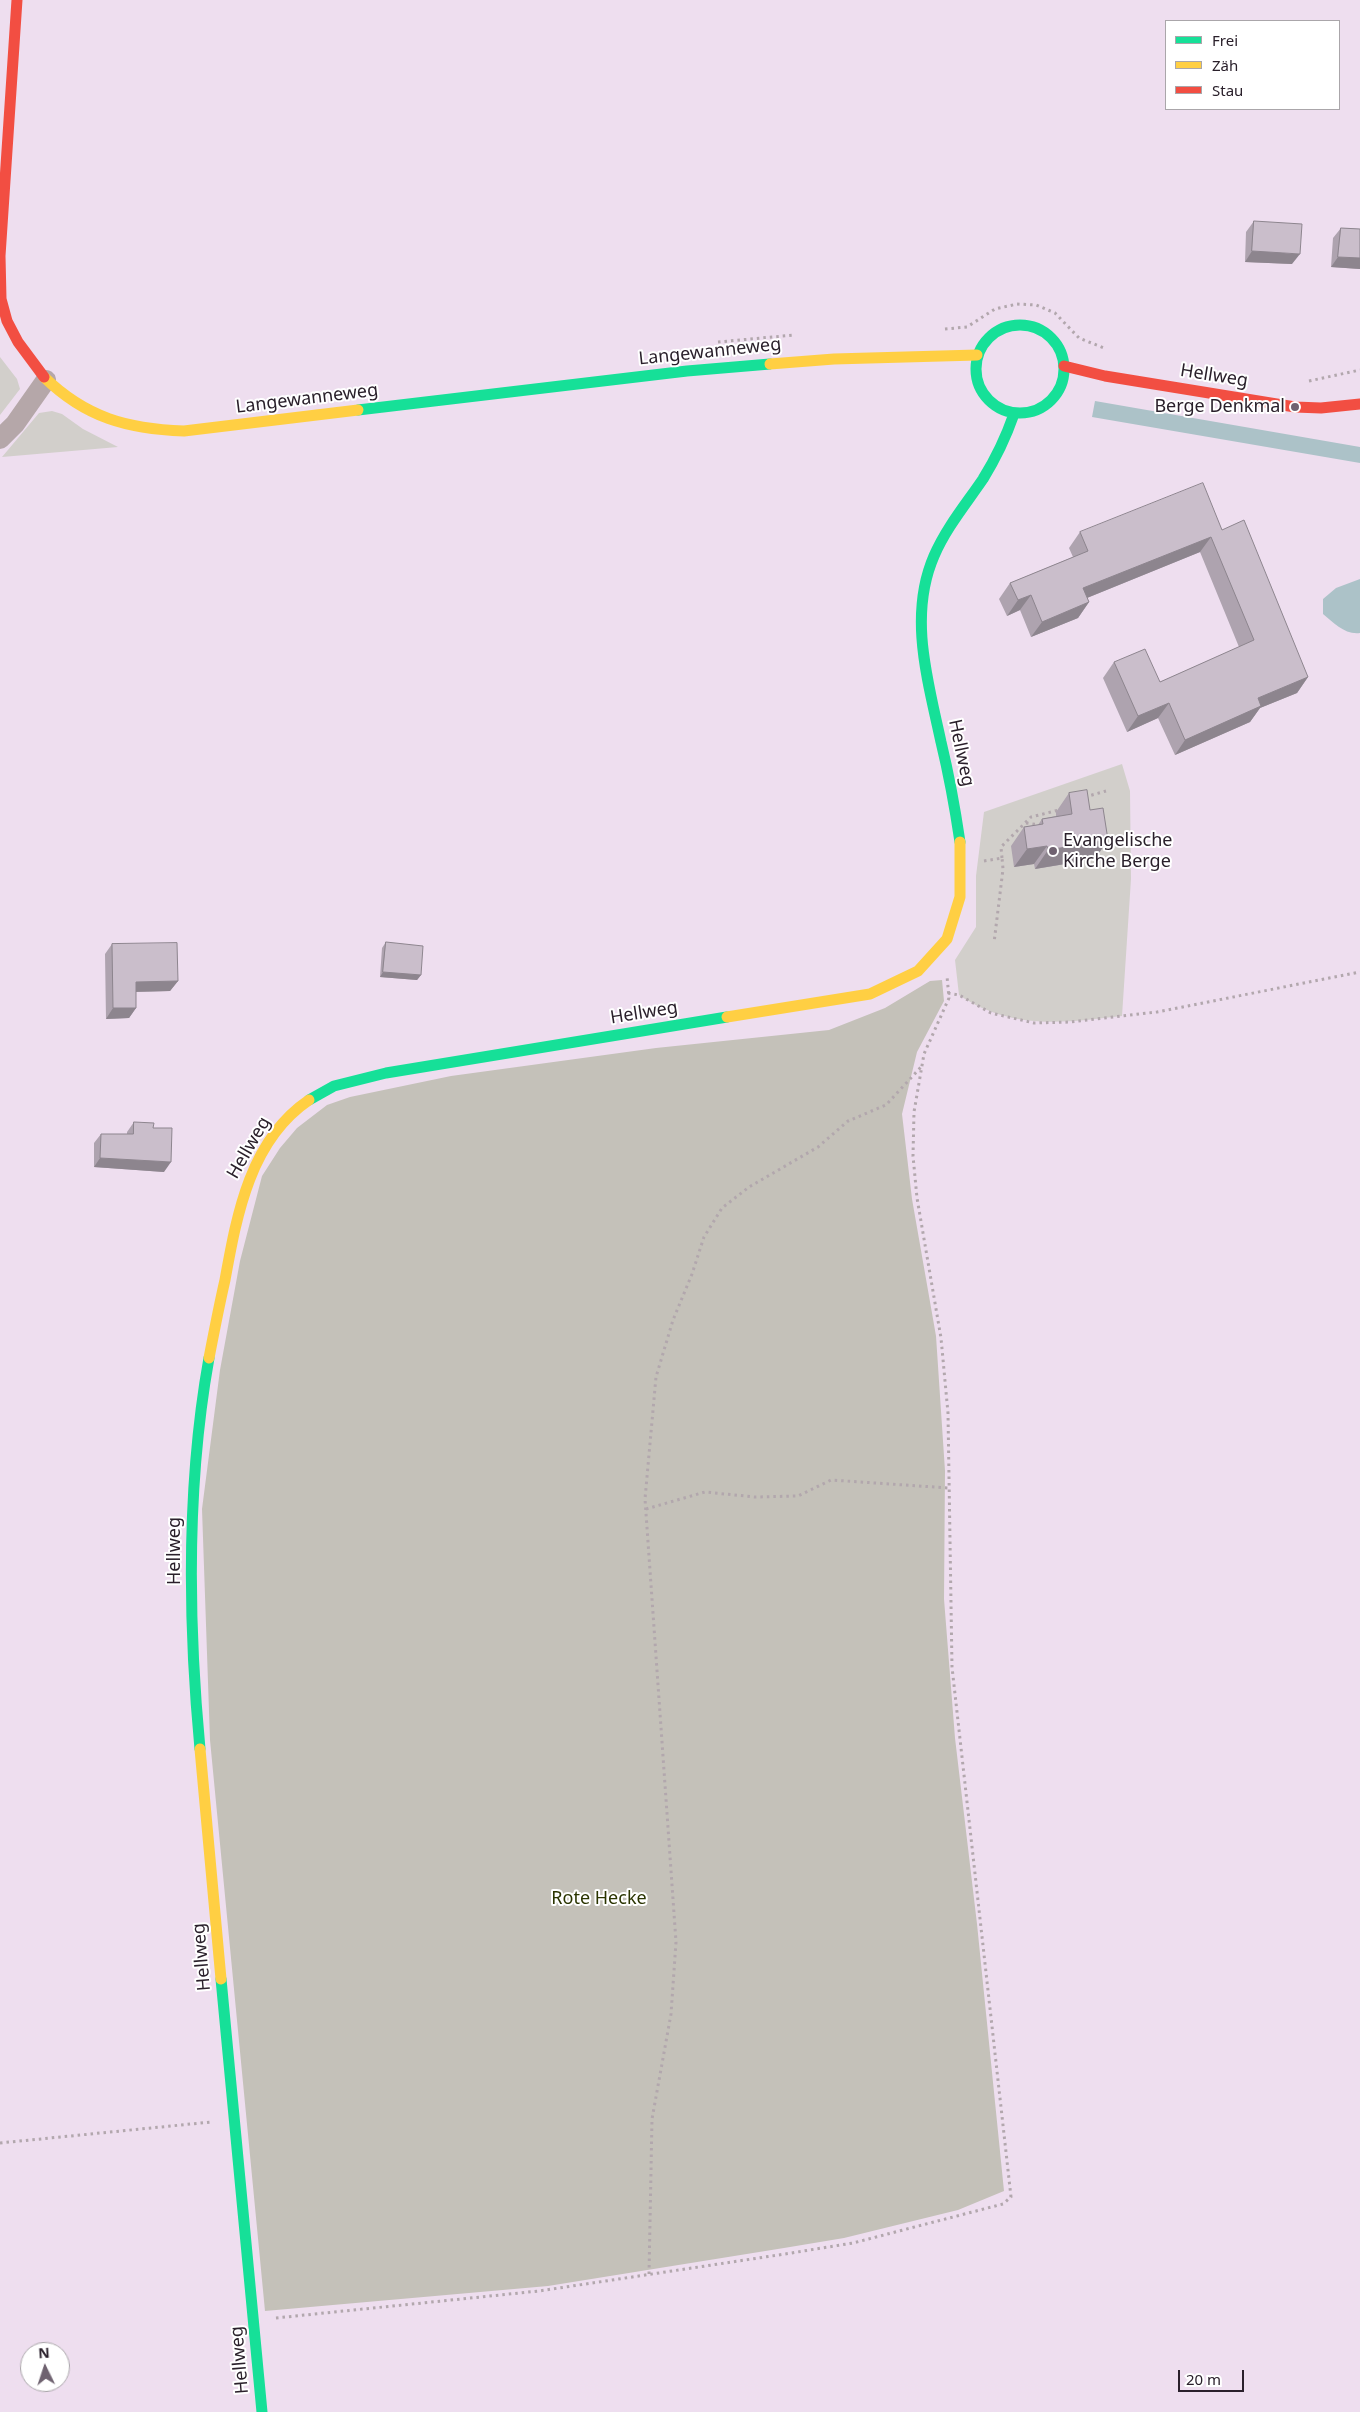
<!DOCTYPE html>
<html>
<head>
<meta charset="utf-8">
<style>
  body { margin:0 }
  #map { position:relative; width:1360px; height:2412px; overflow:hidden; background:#eedeef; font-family:"Noto Sans",sans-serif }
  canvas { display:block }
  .legend { position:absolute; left:1165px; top:20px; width:175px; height:90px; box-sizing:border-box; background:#fff; border:1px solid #aaa6aa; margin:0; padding:6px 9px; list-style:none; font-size:15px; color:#2a202b }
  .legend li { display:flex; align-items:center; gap:10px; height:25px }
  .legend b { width:25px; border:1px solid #aaa6aa }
  .north { position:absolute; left:20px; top:2342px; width:50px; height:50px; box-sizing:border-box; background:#fff; border:1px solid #aaa6aa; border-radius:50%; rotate:356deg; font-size:14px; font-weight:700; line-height:20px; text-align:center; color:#2a202b }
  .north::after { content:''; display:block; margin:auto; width:18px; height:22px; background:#6f6270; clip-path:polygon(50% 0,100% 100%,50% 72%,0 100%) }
  .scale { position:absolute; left:1178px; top:2370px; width:66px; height:22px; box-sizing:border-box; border:2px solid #2a202b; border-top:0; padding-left:6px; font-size:15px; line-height:18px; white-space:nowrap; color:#2a202b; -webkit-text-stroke:4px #fff; paint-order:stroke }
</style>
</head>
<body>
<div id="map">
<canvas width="1360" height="2412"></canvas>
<ul class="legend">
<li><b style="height:6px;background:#16e098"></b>Frei</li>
<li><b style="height:6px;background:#ffcf43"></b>Zäh</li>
<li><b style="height:6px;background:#f24e42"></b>Stau</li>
</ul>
<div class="north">N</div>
<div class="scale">20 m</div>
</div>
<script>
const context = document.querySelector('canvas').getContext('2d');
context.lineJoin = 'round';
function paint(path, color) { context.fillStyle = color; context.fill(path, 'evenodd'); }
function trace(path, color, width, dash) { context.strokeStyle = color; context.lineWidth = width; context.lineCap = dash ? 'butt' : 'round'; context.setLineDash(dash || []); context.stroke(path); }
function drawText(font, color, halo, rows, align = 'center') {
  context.font = font + ' "Noto Sans",sans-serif'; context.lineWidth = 4; context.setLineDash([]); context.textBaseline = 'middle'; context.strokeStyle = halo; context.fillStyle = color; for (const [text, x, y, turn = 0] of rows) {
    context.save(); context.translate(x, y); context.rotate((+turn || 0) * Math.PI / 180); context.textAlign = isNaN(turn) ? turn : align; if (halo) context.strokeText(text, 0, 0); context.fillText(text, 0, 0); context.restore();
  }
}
paint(new Path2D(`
  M0,357L17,379L20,389L0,415Z
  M52,411L62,414L83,429L118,447L2,457L39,413Z
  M1122,764L1130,791L1131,879L1122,1016C1062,1023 1011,1030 959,995L955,960L976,927V876L984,812Z`), '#d2cfcb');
paint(new Path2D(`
  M942,980L944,1001L917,1052L902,1114L912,1199L936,1336L945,1471L944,1599L955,1738L977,1924L1004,2191L958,2210L844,2238L784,2248L548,2286L265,2311L210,1740L202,1509L220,1370L240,1261L262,1176L280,1148L297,1128L327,1105L350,1097L451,1076L656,1048L829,1030L885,1008L930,981Z`), '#c4c1b9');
paint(new Path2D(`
  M1095,401L1360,447V463L1092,417Z
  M1360,579V633C1345,635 1334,623 1323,614V599L1336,588Z`), '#acc2c8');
trace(new Path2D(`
  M945,329L967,327L995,309L1017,304L1036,305L1055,313L1079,338L1104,348
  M718,342L794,335
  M1309,381L1360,370
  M1085,797L1106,791
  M1026,823L1040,825
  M1105,843L1106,852
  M1002,858L1001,847L1031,817L1059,810
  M984,861L1002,858L1003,869L994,943
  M948,993L959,995L991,1013L1034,1023L1070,1022L1157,1012L1360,972
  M646,1509L705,1492L755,1497L798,1496L831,1480L949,1488
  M0,2143L211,2122
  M649,2274L652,2119L671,2014L676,1942L645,1499L656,1377L673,1320L692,1274L704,1237L722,1208L749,1187L818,1147L848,1121L886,1105L921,1067
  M276,2318L539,2291L785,2254L853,2243L1003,2204L1011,2197L952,1667L948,1413L941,1338L917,1198L913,1156L914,1112L924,1054L949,998L947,976`), '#b2a7ad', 3, [2.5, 4]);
trace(new Path2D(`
  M0,439L15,424L46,380`), '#b5a7a9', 20);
trace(new Path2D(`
  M976 369a44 44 0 1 1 88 0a44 44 0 1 1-88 0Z
  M358,410L687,371L770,364
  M960,842C955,808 949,775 941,742C928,681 908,616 934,556C946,528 966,504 983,479C996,458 1006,437 1014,414
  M309,1100L334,1086L386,1073L727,1017
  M200,1749C188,1621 186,1486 209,1358
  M221,1979L262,2412`), '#16e098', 11);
trace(new Path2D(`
  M770,364L834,359L977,355
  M44,377C86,418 128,429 184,431L358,410
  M727,1017L870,994L918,971L947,939L960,897V842
  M209,1358C214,1332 219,1306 225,1280C237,1214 250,1140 309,1100
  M200,1749L221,1979`), '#ffcf43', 11);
trace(new Path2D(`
  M17,0L0,256L1,299L7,321L18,342L44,377
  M1064,366L1105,376L1295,407L1321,408L1360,404`), '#f24e42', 11);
paint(new Path2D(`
  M1254,221L1292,264L1245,262L1246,232Z
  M1341,228L1360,229V269L1331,267L1333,238Z
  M1222,530L1308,677L1297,693L1260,708L1250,722L1175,755L1158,718L1127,732L1103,678L1114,662L1160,682L1239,647L1200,552L1087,598L1089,602L1078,618L1031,637L1020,610L1007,616L999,599L1010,583L1073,557L1069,548L1080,532Z
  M1069,793L1095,859L1035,869L1034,864L1014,867L1011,846L1024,827L1038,825L1042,819L1056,816V812Z
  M386,942L421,975L417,980L380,977L382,948Z
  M112,944L178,981L170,991L136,992V1008L129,1018L106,1019L105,954Z
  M134,1122L153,1128L164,1172L94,1167V1143L101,1134H127V1132Z`), '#aea3af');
paint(new Path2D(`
  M1252,251L1300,254L1292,264L1245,262Z
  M1338,257L1360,258V269L1331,267Z
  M1211,537L1200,552L1072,604L1083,588Z
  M1031,595L1020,610L1007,616L1018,600Z
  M1089,602L1078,618L1031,637L1042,622Z
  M1308,677L1297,693L1260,708L1250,722L1175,755L1185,740L1258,698Z
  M1169,703L1158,718L1127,732L1138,716Z
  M1108,840L1095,859L1035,869L1048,850Z
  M1047,846L1034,864L1014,867L1027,849Z
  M383,972L421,975L417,980L380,977Z
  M178,981L170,991L129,992L136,982Z
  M113,1008H136L129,1018L106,1019Z
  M100,1158L171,1162L164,1172L94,1167Z`), '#8d858e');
const building = new Path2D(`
  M1254,221L1302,224L1300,254L1252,251Z
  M1341,228L1360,229V258L1338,257Z
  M1203,483L1222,530L1244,520L1308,677L1258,698L1261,706L1185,740L1169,703L1138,716L1114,662L1145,649L1160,682L1254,640L1211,537L1083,588L1089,602L1042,622L1031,595L1018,600L1010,583L1088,551L1080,532Z
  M1087,790L1090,810L1103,808L1108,840L1048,850L1047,846L1027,849L1024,827L1043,824L1042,819L1072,814L1069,793Z
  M386,942L423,946L421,975L383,972Z
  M177,943L178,981L136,982V1008H113L112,944Z
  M134,1122L154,1123L153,1128H172L171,1162L100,1158L101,1134H133Z`);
paint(building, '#cabecb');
trace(building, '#8d858e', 1);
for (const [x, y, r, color] of [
  [1295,407,5,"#6f6270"],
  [1053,851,5,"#6f6270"]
]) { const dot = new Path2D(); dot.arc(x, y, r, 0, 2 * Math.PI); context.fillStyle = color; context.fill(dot); trace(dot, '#fff', 2); }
drawText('18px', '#2a202b', '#fff', [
  ["Langewanneweg",710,352,-6],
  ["Hellweg",1214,376,9],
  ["Langewanneweg",307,399,-7],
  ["Hellweg",961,753,78],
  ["Hellweg",644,1013,-9],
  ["Hellweg",249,1148,-60],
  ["Hellweg",175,1551,-90],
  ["Hellweg",202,1957,-95],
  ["Hellweg",240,2360,-95]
]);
drawText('18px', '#2a202b', '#fff', [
  ["Berge Denkmal",1285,407],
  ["Evangelische",1063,841,"left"],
  ["Kirche Berge",1063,862,"left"]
], 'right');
drawText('18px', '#2a3400', '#fff', [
  ["Rote Hecke",599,1899]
]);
</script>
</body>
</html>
